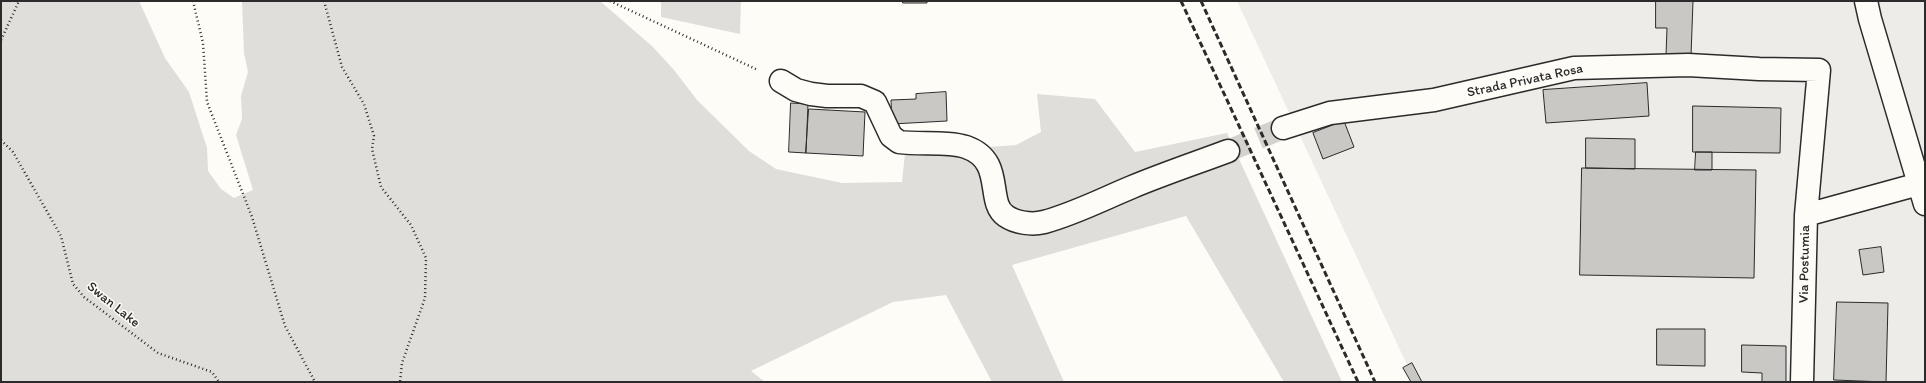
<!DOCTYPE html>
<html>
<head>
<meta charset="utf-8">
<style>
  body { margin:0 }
  #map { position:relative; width:1926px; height:383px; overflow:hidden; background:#fdfcf7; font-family:Itim,sans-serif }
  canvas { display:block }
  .frame { position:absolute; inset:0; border:2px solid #2b2b2b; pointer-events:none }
</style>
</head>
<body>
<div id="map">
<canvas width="1926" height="383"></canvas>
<div class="frame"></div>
</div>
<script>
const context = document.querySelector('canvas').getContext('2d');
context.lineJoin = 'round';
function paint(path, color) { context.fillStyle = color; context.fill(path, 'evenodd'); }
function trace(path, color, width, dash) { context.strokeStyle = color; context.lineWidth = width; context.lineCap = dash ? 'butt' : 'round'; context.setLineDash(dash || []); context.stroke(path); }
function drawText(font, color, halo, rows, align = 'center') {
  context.font = font + ' Itim,sans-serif'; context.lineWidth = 3; context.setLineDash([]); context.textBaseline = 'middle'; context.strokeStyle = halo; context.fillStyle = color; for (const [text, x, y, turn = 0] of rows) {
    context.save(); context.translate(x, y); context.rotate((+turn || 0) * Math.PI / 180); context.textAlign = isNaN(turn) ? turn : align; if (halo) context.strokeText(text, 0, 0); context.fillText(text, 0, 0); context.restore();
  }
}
paint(new Path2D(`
  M1237,1H1925V382H1415Z`), '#edece8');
paint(new Path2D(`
  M1,1H139L165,58L189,92L207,148L208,171L221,189L234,198L253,190L236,135L242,119L241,96L248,72L244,53L242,1H600L653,47L674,70L697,100L749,151L776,169L842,183L902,182L905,153L1016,145L1041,132L1037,94L1095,99L1135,152L1227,133L1342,382H1284L1186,216L1012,265L1064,382H992L946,295L893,302L751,371L765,382H1Z
  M661,1H741L740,34L661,17Z`), '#dfdeda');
const building = new Path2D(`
  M903,1H927V3H903Z
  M1656,1H1693L1691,56L1666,55L1667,28H1656Z
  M1647,83L1649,116L1546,123L1543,90Z
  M946,92L947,121L892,124L891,100L916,99V94Z
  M791,103L808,104L806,153L789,152Z
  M1693,106L1781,108L1780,153L1693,152Z
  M809,109L865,112L863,156L806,153Z
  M1344,121L1354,147L1323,159L1313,133Z
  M1586,138L1635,139V169L1586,168Z
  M1696,152H1712V170H1695Z
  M1582,168L1756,170L1754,278L1580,275Z
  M1881,247L1884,272L1863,275L1859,250Z
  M1837,302L1888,303L1886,382L1834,380Z
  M1657,329H1705V366L1657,365Z
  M1742,345L1786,346V382H1762V373L1742,372Z
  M1412,363L1422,382H1411L1403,368Z`);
paint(building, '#c9c8c4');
trace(building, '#2b2b2b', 1);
trace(new Path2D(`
  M1228,151L1283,128`), '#d3d2ce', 22, [22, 11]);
const minor = new Path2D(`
  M1866,1L1870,19L1925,204
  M781,81L796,90L811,94L827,96H861L875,102L891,136L899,142C919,145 948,141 966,147C1006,161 985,202 1006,216C1016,223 1032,225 1044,222C1074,214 1103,199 1132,187C1163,174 1196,163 1228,151
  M1283,128L1330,113L1434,100L1574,68L1688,65L1759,69L1819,70L1806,215
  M1802,382L1806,215L1919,184`);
trace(minor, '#2b2b2b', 25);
trace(new Path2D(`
  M193,1L203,43L207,102L252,217L285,326L315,382
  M324,1L342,67L364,104L374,136L372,149L381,187L411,225L426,258L425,298L402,363L400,382
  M610,1L758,70
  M1,40L19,1
  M1,140L13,152L61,236L73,284L84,297L158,353L212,372L219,382`), '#2b2b2b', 2.5, [1, 3]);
trace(minor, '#fdfcf7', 22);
trace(new Path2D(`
  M1181,1L1358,382
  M1201,1L1375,382`), '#2b2b2b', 3, [6, 3]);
drawText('14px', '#2b2b2b', '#fdfcf7', [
  ["Strada Privata Rosa",1525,81,-12],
  ["Via Postumia",1805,264,-89],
  ["Swan Lake",113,305,39]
]);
</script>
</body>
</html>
